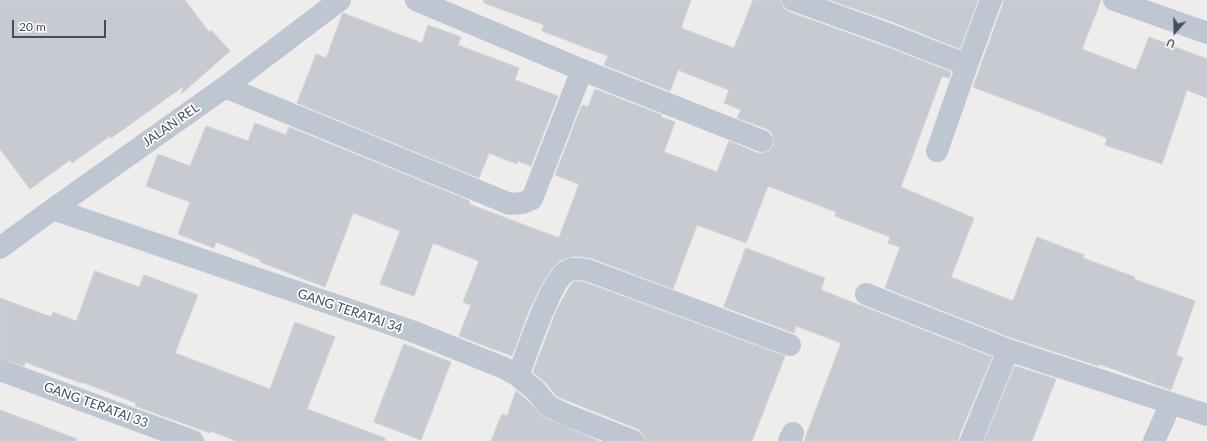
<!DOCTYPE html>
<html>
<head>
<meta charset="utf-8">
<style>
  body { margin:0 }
  #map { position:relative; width:1207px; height:441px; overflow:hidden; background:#efecec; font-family:Lato,sans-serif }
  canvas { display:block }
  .north { position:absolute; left:1155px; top:12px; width:40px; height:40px; -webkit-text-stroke:3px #fff; paint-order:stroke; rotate:200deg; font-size:11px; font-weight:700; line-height:16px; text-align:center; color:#444d5a }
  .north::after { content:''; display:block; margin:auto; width:14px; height:18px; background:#444d5a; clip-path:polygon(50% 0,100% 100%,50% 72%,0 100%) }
  .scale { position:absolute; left:12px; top:20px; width:94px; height:18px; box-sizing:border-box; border:2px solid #444d5a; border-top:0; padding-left:5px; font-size:12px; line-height:14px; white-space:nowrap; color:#444d5a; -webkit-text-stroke:3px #fff; paint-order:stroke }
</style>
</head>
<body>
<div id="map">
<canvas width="1207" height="441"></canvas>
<div class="north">U</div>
<div class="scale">20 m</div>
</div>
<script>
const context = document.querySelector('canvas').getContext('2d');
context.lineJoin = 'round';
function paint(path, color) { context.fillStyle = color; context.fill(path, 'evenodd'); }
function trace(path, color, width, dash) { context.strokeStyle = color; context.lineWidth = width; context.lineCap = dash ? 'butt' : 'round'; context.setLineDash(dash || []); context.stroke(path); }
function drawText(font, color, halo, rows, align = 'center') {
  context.font = font + ' Lato,sans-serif'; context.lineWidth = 3.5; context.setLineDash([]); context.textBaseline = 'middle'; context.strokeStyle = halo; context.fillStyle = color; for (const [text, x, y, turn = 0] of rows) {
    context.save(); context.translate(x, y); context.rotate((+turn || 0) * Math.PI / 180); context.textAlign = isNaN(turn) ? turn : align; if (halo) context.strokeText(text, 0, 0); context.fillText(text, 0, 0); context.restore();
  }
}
const building = new Path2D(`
  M0,0H185L209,32L211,30L230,51L181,94L184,86L111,138L110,136L72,163L70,160L30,189L0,149Z
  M484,0H691L681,28L734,48L753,0H781L783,8L789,12L884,46L951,72L949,78L942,76L901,187L974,218L951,277L1013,301L1037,237L1084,255L1083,258L1135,277L1134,279L1195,301L1176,355L1183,358L1171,390L1099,364V366L1012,338L885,288L900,247L888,243L890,237L835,216L836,212L768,186L746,243L697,225L673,289L591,258L575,256L561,260L551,270L542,284L527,315L512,356L459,336L471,305L463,302L479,261L433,243L414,296L380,284L400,231L353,213L325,287L260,262L261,260L216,242L214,248L178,234L190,202L146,186L158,154L190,166L206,126L248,141L255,123L286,135L289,127L470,201L469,204L559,238L579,184L555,175L582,105L588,107L595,89L662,115L661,117L675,122L664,152L717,172L729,141L757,153H763L769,151L773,146L774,139L772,133L767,129L737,118L741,110L724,103L729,90L678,70L670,91L604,65L608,56L542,31L544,25L484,3Z
  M830,0H978L960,49L893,22Z
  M1003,0H1101L1082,49L1136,70L1149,37L1207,59V98L1187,90L1162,164L1105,145L1107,138L973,87L1003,4Z
  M343,13L422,43L428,25L461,37L458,45L519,68L515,80L558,96L531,166L518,161L517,164L489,153L479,178L297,103L316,54L326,58Z
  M746,248L825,278L821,290L992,357L959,436V441H804L841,343L796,326L794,333L724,307Z
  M95,271L139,287L144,275L198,295L175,353L270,389L295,322L335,337L307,409L385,438V441H236L211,431L210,433L135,406L136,403L82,382L81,383L25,362L24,366L0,358V298L51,317L53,312L76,321Z
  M574,281L584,282L785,356L752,441H645L643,434L638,429L556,396L546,383L533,372L557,309L570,286Z
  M404,344L451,362L421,440L374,422Z
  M1015,366L1056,379L1032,441H984Z
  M516,391L527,400L543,417L599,441H491L502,414L507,416Z
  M0,410L77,439L76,441H0Z`);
paint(building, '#c8cad2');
trace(building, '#cfd1d8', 1);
trace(new Path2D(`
  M416,0L582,70L762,141
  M793,0L888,34L967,65L991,0
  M1114,0L1207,33
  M225,87L510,204L522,203L532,199L582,70
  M937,151L967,65
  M53,209L417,333L504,368L518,376L536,391L548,406L567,415L633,441
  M0,248L53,209L225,87L340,0
  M866,294L1008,350
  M0,370L193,441
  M518,376C526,355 550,282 566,272C572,267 579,269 587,270L790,345
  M789,441L793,433
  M971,441L1008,350L1207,415
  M1154,441L1171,403`), '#bec6d2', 22);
drawText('13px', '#444d5a', '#fff', [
  ["JALAN REL",171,125,-35],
  ["GANG TERATAI 34",350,311,19],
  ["GANG TERATAI 33",96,405,20]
]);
</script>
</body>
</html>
